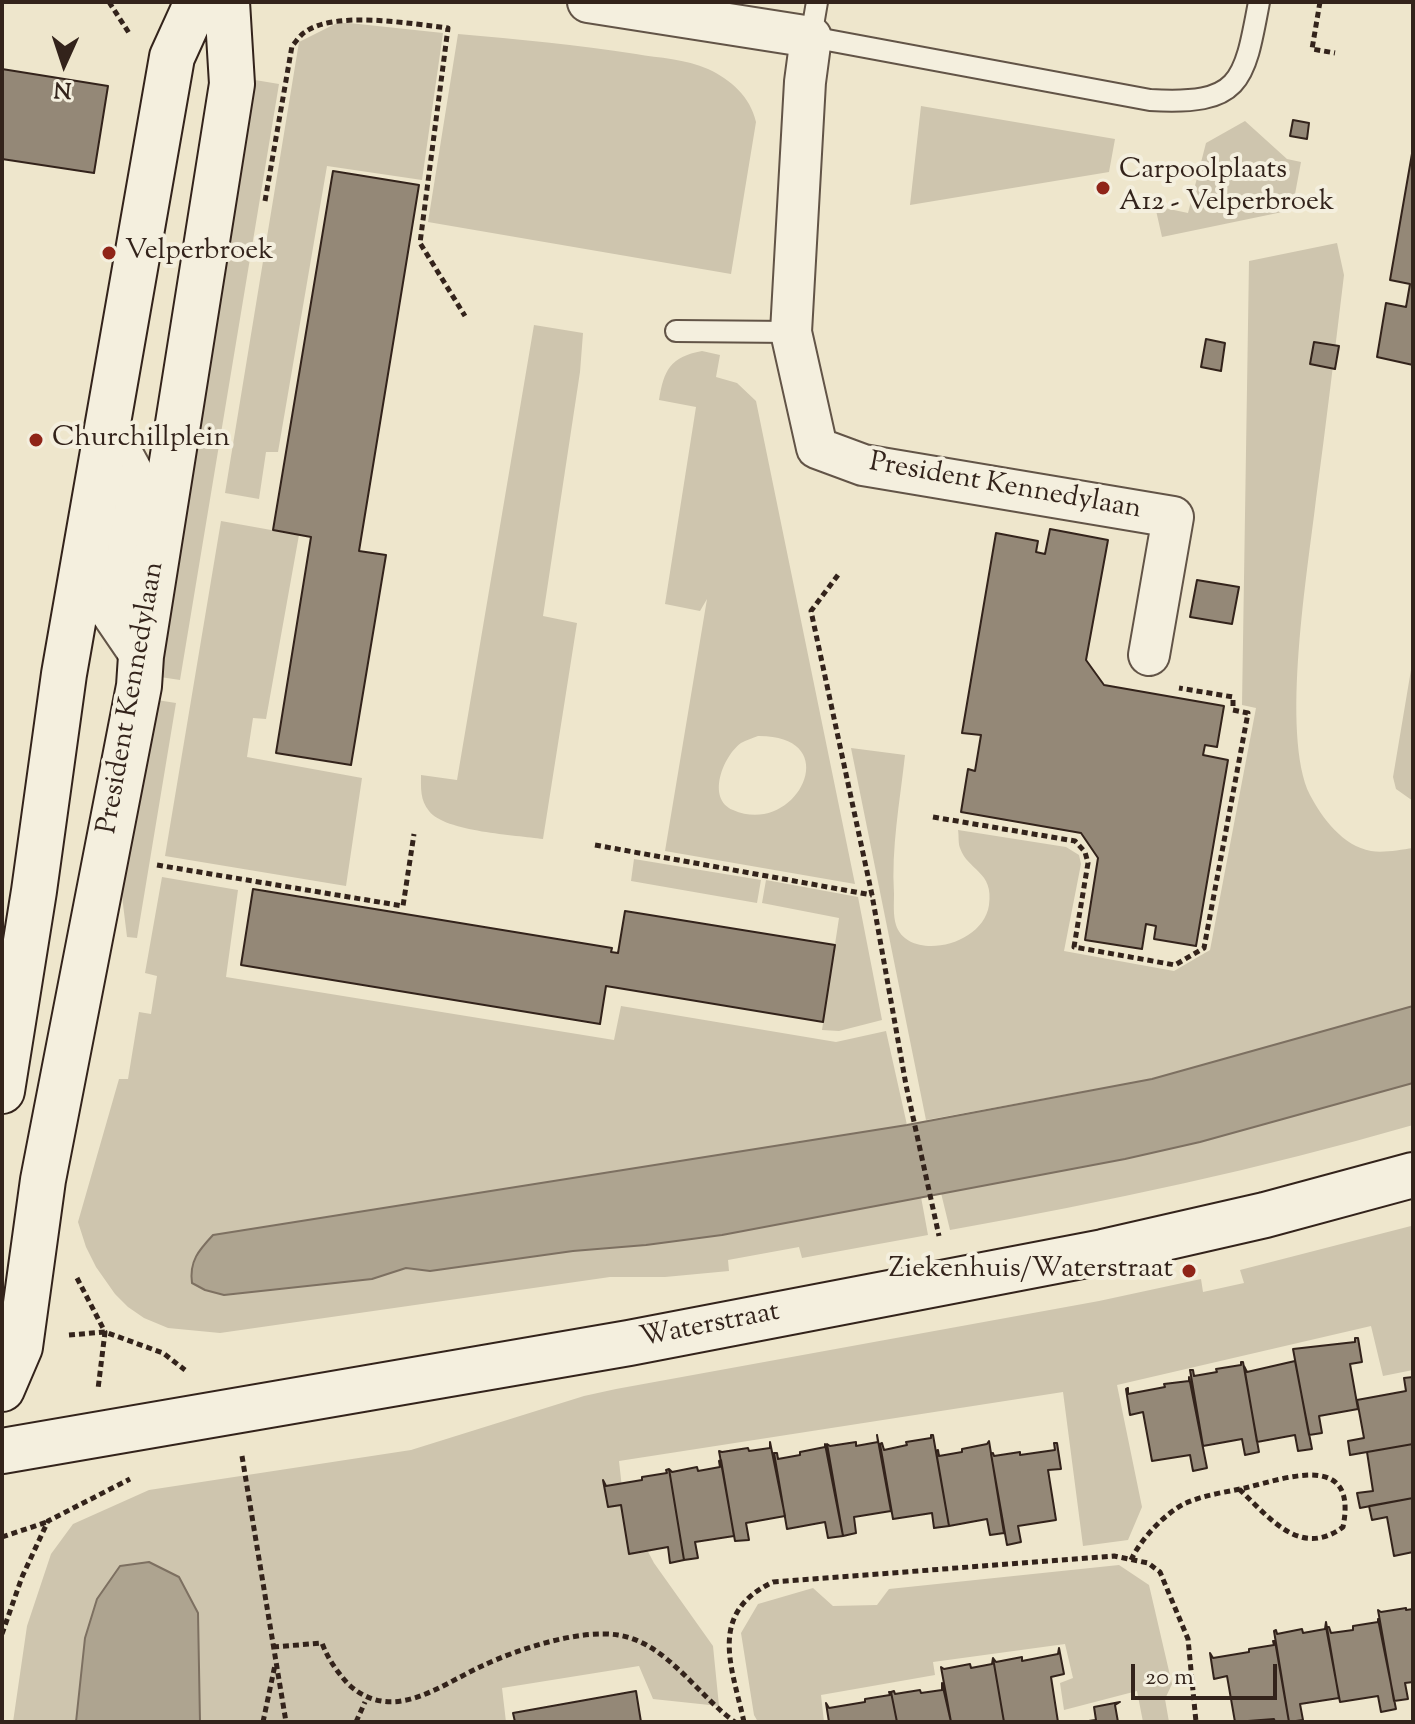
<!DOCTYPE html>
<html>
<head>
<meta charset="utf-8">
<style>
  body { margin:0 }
  #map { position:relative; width:1415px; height:1724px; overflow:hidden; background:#eee6cc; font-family:"Sorts Mill Goudy",serif }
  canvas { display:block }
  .frame { position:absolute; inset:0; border:4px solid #33231b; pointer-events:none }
  .north { position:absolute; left:24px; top:24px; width:80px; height:80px; -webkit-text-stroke:6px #f4efde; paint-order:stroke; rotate:183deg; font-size:22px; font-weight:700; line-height:32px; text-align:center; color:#33231b }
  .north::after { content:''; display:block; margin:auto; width:28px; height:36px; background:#33231b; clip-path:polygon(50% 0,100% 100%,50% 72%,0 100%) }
  .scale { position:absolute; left:1131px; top:1664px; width:146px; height:36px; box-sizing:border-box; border:4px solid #33231b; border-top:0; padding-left:10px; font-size:24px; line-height:28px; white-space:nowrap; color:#33231b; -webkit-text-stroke:6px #f4efde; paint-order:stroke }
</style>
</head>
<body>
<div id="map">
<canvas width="1415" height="1724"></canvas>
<div class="frame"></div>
<div class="north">N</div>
<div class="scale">20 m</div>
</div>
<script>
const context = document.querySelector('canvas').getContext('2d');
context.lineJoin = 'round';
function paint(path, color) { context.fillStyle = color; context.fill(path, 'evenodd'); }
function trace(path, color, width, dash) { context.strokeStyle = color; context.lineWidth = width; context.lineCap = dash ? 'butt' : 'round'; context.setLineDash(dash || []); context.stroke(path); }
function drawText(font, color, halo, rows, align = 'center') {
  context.font = font + ' "Sorts Mill Goudy",serif'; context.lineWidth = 8; context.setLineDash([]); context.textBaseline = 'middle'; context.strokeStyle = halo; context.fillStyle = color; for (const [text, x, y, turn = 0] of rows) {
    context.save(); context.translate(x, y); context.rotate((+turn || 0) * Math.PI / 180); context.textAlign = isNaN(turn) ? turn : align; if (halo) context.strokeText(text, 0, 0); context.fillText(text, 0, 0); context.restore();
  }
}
paint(new Path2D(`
  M337,23H349L443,33L422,180L327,166L278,452H266L259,499L225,493L299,42Z
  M458,34C518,39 577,45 636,54C659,58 686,59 708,69C731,80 750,96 756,122L731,274L428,222Z
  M249,79L279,84L180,680L147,675Z
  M921,106L1115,139L1109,172L910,205Z
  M1245,121L1287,159L1301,162L1292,210L1162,237L1155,206L1188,213L1206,143Z
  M1337,243L1344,275C1335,350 1326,424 1316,499C1308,569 1280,734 1310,795C1322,818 1343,846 1371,851C1383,853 1400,850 1413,848V1006L1152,1079L926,1120L851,748L905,755C900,801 891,848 894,894C894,904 893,915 896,925C908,962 983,947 989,905C994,871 968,871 960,848C958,843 959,835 958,830L1066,847L1079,855L1081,864L1064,951L1174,971L1210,950L1256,708L1242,705L1249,261Z
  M534,325L583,333L580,372L543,616L577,623L543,839C516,835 445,832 429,811C420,800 421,788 421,775L457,780Z
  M702,351L720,355L716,377L737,383L756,401L855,884L665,851L707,599L700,611L665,604L696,407L659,400C664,370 670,357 702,351ZM758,736C848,735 796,838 733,810C706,799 723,756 741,743C746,740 753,738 758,736Z
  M221,521L299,535L266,719L253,718L247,757L362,778L346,886L165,856Z
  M1413,658V801L1396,789L1393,777Z
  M144,698L176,703L137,938L127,937L117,855Z
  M634,859L761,880L757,903L631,881Z
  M162,877L238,890L226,977L614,1040L621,1006L836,1042L886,1031L907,1125L394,1208L224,1295L371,1279L406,1268L430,1271L573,1251L646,1245L921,1197L928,1235L802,1258L799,1247L728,1260L729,1271L665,1277H610L220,1333L168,1328L144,1318L128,1307L115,1294L96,1267L86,1247L78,1222L119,1079H128L139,1012L151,1014L157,976L145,973Z
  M766,880L858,897L882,1020L839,1031L822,1030L839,918L762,903Z
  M1413,1083V1125C1261,1169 1106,1202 950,1230L941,1193L1125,1159L1200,1142Z
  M1411,1226L1413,1370L1383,1376L1371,1326L1117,1385L1142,1507L1128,1540L1083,1546L1063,1392L619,1461L624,1506L654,1563L713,1646L719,1706L653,1699L639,1666L502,1688L506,1722H200L149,1562L120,1566L85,1638L76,1722H13L27,1626L51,1554L73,1524L149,1490L411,1450L584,1396L616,1389L1099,1301L1201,1279L1203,1292L1244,1283L1240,1270Z
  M1119,1565L1149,1585L1172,1684L1165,1699L1169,1722H1143L1137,1691L1064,1710L1060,1683L1073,1678L1065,1644L933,1662L935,1675L821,1695L824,1722H758L754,1715L741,1633L758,1604L813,1588L833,1606L877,1605L889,1589Z`), '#cec5ae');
const water = new Path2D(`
  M1413,1006V1083L1200,1142L1125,1159L722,1235L646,1245L573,1251L430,1271L406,1268L372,1279L224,1295L205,1290L192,1283C189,1261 199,1250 213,1235L907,1125L1152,1079Z
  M149,1562L179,1577L198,1613L200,1722H76L85,1638L97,1599L120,1566Z`);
paint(water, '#aea490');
trace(water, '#7d7061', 2);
const building = new Path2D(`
  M2,69L108,86L94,173L2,159Z
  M1293,120L1309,123L1307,139L1290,136Z
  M1413,148V365L1377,357L1386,303L1406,307L1410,284L1390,280Z
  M333,171L419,185L359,551L386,555L351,765L276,753L311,537L273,530Z
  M1206,339L1225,343L1221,371L1201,367Z
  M1314,342L1339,346L1335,369L1310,364Z
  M1050,529L1108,540L1086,660L1104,685L1224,706L1217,747L1205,745L1203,755L1228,760L1196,946L1154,939L1156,926L1146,924L1142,949L1085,940L1098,858L1081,833L961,812L968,769L975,771L981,735L962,733L996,533L1038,541L1036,552L1045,554Z
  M1197,580L1239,587L1232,624L1190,617Z
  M253,889L612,948L611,952L618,953L625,911L835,945L823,1022L606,986L600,1024L241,965Z
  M1355,1338H1358L1362,1362L1350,1364L1358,1409L1319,1416L1322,1433L1309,1435L1293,1349L1355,1342Z
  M1295,1361L1312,1449L1298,1451L1295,1435L1257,1442L1244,1366L1247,1372Z
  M1241,1362H1243L1259,1452L1245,1455L1242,1439L1203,1446L1190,1370H1193L1194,1376L1217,1372L1216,1369L1241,1365Z
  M1189,1377L1207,1468L1193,1471L1190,1455L1152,1461L1143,1412L1130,1415L1126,1389L1128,1388V1394L1165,1387L1164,1384L1189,1381Z
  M1413,1377V1444L1350,1455L1348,1441L1364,1438L1357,1400L1406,1391L1404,1378Z
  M877,1435L891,1511L854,1517L856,1533L843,1536L827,1444L830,1446L856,1442V1446L878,1442Z
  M931,1435H933L949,1526L934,1528L932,1513L893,1519L880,1444L882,1443L884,1450L907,1445L906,1442L931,1438Z
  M989,1441L1004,1533L990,1535L987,1519L949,1526L936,1451L938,1450L939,1456L962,1452V1449L987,1444Z
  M770,1442L785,1516L746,1523L749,1540L735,1541L719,1451L722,1452L748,1448L749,1451L770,1448Z
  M1054,1443H1057L1061,1469L1048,1470L1056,1520L1018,1526L1021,1542L1007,1545L991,1454L993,1453L994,1456L1020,1452V1455L1055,1450Z
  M825,1444L843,1536L828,1538L825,1522L787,1529L774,1453H777L778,1459L800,1455V1452L825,1447Z
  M1413,1444V1498L1360,1508L1357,1493L1373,1491L1367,1452Z
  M721,1460L734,1536L695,1542L698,1558L684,1560L669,1469L672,1472L697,1467L698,1471L720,1467L719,1461Z
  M669,1469L684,1560L670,1563L668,1547L629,1554L621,1505L608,1507L603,1480L606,1486L642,1480V1477L667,1473L666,1470Z
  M1413,1498V1552L1394,1556L1387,1517L1372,1520L1369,1506Z
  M1406,1608V1610L1413,1609V1682L1405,1683L1408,1699L1394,1701L1378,1610L1381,1612Z
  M1378,1619L1396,1709L1381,1712L1378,1696L1340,1702L1326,1627H1329L1331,1633L1353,1630V1626L1378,1622Z
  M1326,1622L1339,1698L1300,1704L1303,1720L1289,1722L1274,1631L1276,1630L1277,1634L1302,1629L1303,1633L1325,1629Z
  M1273,1641H1275L1289,1722H1275L1274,1719L1235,1722L1227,1676L1214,1679L1210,1653L1213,1658L1249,1652V1649L1274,1645Z
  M1059,1648L1064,1674L1051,1677L1058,1722H1004L993,1658L996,1662L1022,1657V1661L1058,1654Z
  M993,1658L1004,1722H951L941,1667L944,1669L970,1664L971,1668L992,1664Z
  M942,1683L951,1722H897L891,1692L894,1691L895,1694L920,1690L921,1693L942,1690Z
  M636,1691L641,1722H515L513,1713Z
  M889,1692H891L897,1722H829L826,1703L829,1708L865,1702V1699L890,1695Z
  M1120,1702L1115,1705L1118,1722H1081L1096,1720L1094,1707Z`);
paint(building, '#948877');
trace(building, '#33231b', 2);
const lane = new Path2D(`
  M817,2L811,37L1150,100C1240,105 1244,84 1259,2
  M676,331L791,332`);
const street = new Path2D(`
  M588,2L811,37L805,82L791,332L817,448L863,465L1173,517L1149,655
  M108,428L132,472L111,612L141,656`);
const secondary = new Path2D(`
  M2,1091L34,891L64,674L172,57L197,2
  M2,1389L20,1347L43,1180L139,686L141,656L232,84L227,2
  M2,1451L629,1343L1103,1252L1265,1215L1413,1175`);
trace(lane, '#625447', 24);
trace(street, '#625447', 44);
trace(secondary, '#33231b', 48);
trace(new Path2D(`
  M109,2L129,33
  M1320,2L1312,49L1335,53
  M265,201L292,46C296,42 300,35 305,32C336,10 411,24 448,28L420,243L465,316
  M838,575L811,611L872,895L906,1085L939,1236
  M933,817L1075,841L1085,852L1088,863L1074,947L1175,965L1204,948L1248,713L1233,710V697L1179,688
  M595,845L872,895
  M157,865L403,906L414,834
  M77,1278L105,1332L98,1389
  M69,1335L105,1332L163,1353L185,1370
  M242,1456L286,1722
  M2,1537L47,1522
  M1131,1560C1140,1540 1166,1512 1186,1503C1204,1495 1226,1492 1245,1488C1289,1477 1358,1452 1343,1527C1300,1559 1269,1517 1239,1489
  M2,1634L22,1577L48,1521L130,1479
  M273,1647L322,1643C328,1659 336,1670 348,1684C392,1724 437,1687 482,1666C518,1649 579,1629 618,1635C666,1642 698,1696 735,1722
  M263,1722L275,1665
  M356,1722L365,1702
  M744,1722C732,1667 707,1613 773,1582L1114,1556L1148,1563L1160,1572L1188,1639L1196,1722`), '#33231b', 5, [6, 4]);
trace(lane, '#f4efde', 20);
trace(street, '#f4efde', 40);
trace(secondary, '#f4efde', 44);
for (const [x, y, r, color] of [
  [1103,188,8,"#8f2418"],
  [109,253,8,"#8f2418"],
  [36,440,8,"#8f2418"],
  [1189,1271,8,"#8f2418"]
]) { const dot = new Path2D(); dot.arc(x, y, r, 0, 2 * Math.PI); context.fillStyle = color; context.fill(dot); trace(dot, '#f4efde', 3); }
drawText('28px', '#33231b', '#f4efde', [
  ["Carpoolplaats",1119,172],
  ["A12 - Velperbroek",1119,204],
  ["Velperbroek",125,253],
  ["Churchillplein",52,440],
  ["Ziekenhuis/Waterstraat",1173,1271,"right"]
], 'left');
drawText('28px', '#33231b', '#f4efde', [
  ["President Kennedylaan",1005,488,10],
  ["President Kennedylaan",133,698,-80],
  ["Waterstraat",710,1327,-11]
]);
</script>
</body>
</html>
